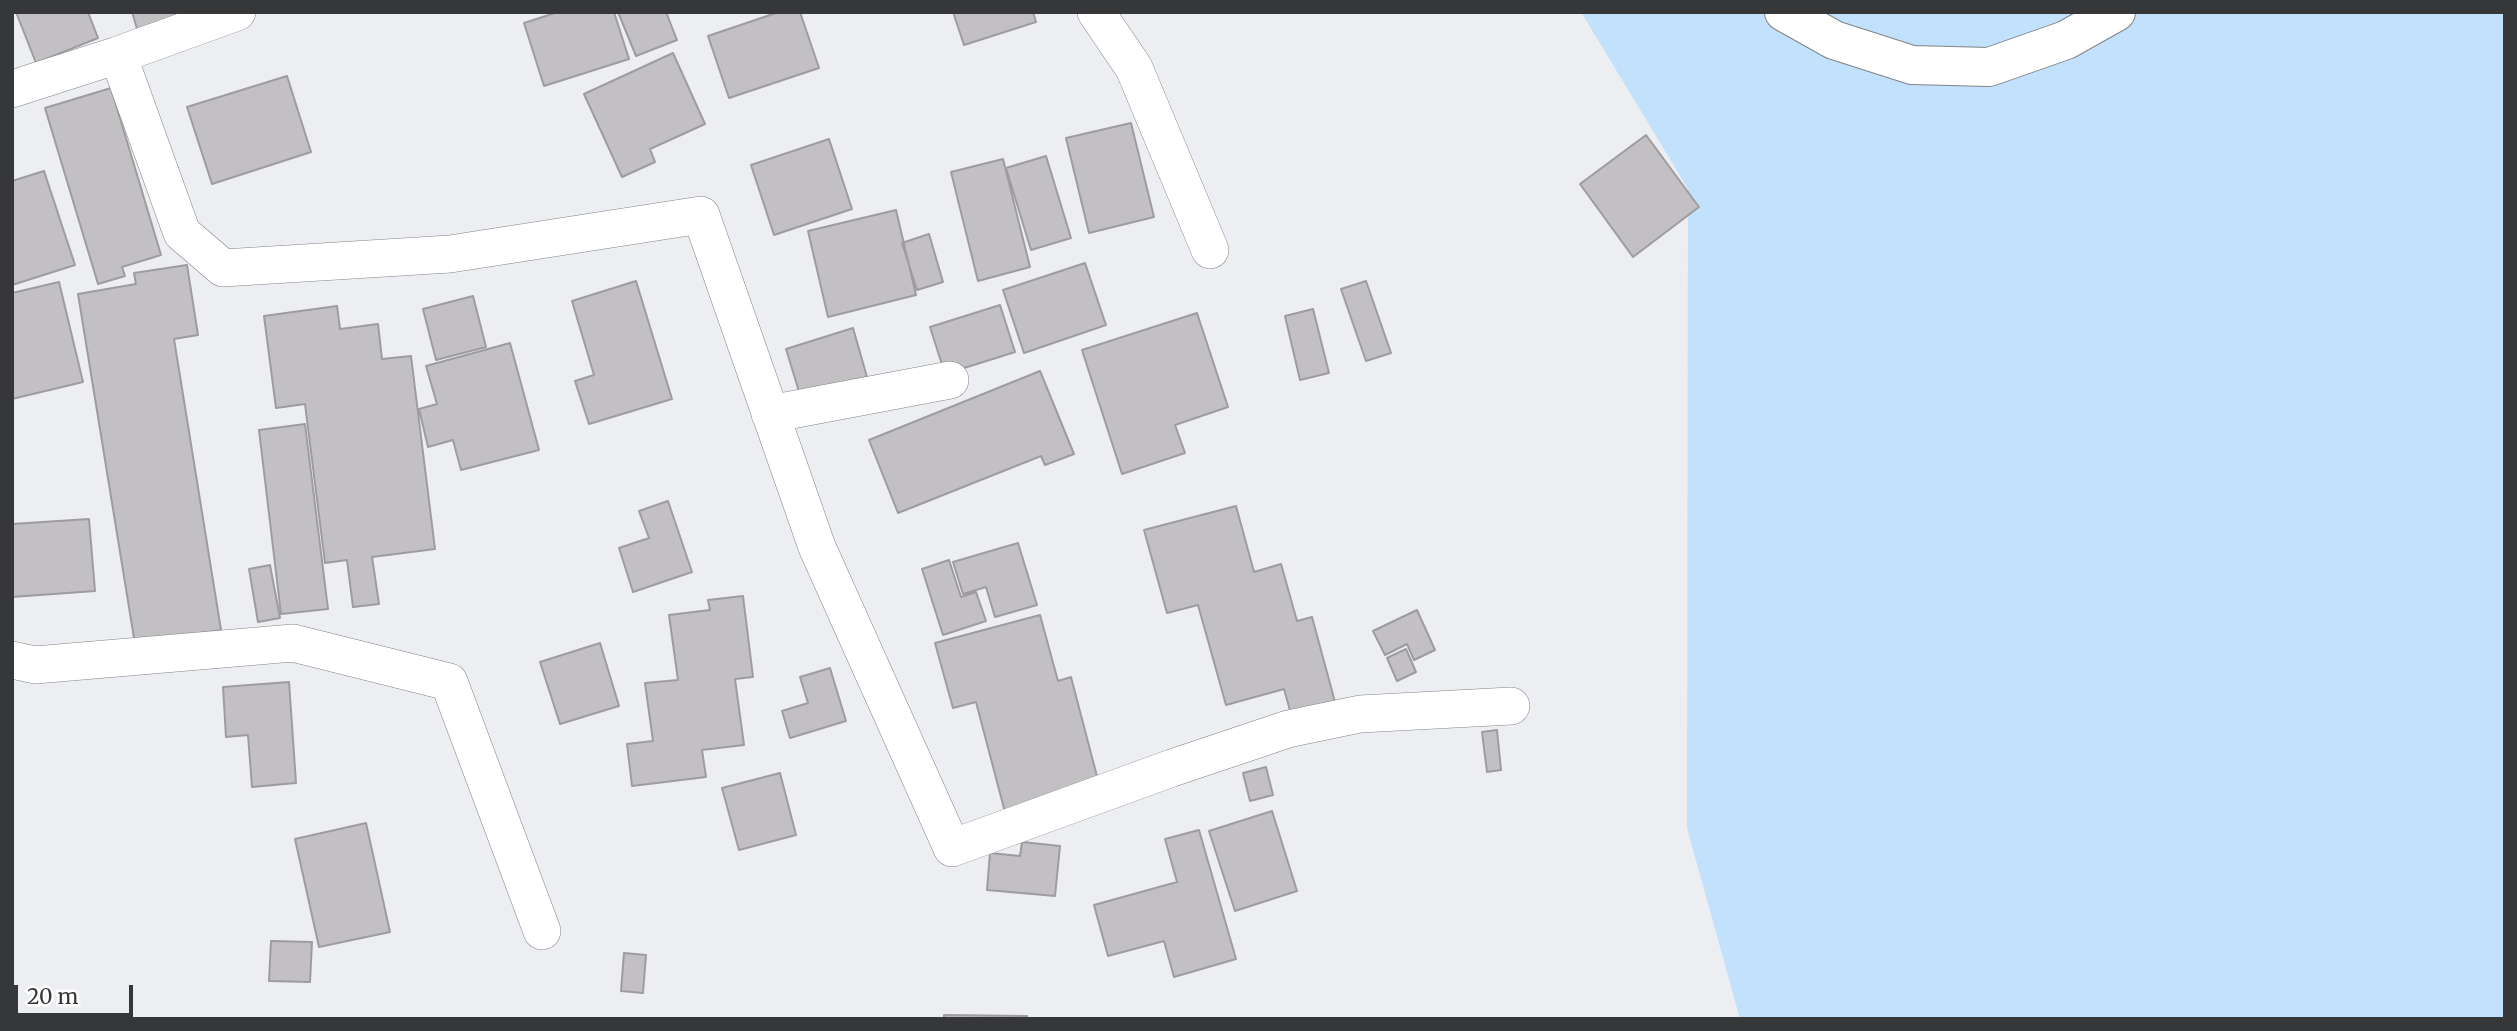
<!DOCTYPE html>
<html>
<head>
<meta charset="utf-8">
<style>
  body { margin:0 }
  #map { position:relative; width:2517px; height:1031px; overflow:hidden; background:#eceef1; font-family:Merriweather,serif }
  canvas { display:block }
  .frame { position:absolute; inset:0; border:14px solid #363738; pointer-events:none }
  .scale { position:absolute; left:14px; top:985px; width:119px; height:32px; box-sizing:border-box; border:4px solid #363738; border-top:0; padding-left:9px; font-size:21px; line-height:24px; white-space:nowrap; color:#363738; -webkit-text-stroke:5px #fff; paint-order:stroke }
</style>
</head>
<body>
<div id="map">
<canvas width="2517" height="1031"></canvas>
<div class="frame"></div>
<div class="scale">20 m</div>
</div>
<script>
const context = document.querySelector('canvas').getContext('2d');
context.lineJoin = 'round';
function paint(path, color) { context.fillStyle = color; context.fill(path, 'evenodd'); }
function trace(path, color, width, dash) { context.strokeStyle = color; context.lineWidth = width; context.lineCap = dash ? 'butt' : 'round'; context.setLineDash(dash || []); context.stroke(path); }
paint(new Path2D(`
  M1581,12H2505V1019H1740L1687,828L1688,189Z`), '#c1e1fd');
const building = new Path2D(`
  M16,12H88L98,38L36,63Z
  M132,12H201L138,32Z
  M558,12H614L629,59L544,86L524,23Z
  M618,12H666L677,40L636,56Z
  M779,12H800L819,68L729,98L708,36Z
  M953,12H1033L1036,22L964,45Z
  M673,53L705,124L650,149L655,162L622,177L584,94Z
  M287,76L311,152L212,184L187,107Z
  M111,88L161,255L122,267L125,276L98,284L45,108Z
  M1131,123L1154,217L1089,233L1066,138Z
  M1646,135L1699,207L1633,257L1580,184Z
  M829,139L852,209L774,235L751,165Z
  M1046,156L1071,238L1031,250L1006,168Z
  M1003,159L1030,267L978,281L951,172Z
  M44,171L75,265L12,285V181Z
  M896,210L916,295L828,317L808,231Z
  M929,234L943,282L917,290L902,243Z
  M1085,263L1106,325L1024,353L1003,290Z
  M187,265L198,335L174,339L221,630L135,644L78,294L136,284L134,273Z
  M636,281L672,399L589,424L575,381L594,375L572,301Z
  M1366,281L1391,353L1366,361L1341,289Z
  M59,282L83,382L12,399V293Z
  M473,296L486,347L436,360L423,309Z
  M1000,305L1015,352L945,374L930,327Z
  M337,306L340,329L378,324L382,359L411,356L435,549L372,557L379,604L353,607L347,560L325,563L305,404L276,408L264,316Z
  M1313,309L1329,373L1300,380L1285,316Z
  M1197,313L1228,407L1175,425L1185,453L1122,474L1082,350Z
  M853,328L867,377L801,398L786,349Z
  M510,343L539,450L461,470L453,440L428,447L419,409L437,404L426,366Z
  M1040,371L1074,454L1045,465L1041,456L898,513L869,440Z
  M305,424L328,609L281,614L259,430Z
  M668,501L692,572L633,592L619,548L649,538L639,511Z
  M1236,506L1254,572L1281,564L1297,621L1312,617L1335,702L1291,714L1284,689L1226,705L1198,605L1167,613L1144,530Z
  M89,519L95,591L12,597V524Z
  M1018,543L1037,605L995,617L986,587L963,594L953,562Z
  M949,560L961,597L976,592L986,621L943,635L922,569Z
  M270,565L280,618L258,622L249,569Z
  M743,596L753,677L735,679L744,745L702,750L706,777L632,786L627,744L653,741L645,683L678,680L669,615L710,610L708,600Z
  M1417,610L1435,650L1414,660L1407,644L1385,655L1373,631Z
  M1040,615L1058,681L1071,677L1099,784L1006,816L976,702L953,708L935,643Z
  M600,643L619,706L560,724L540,662Z
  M1406,649L1416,672L1397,681L1387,658Z
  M830,668L846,721L790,738L782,711L808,703L800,677Z
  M289,682L296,783L252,787L248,735L226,737L223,687Z
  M1497,730L1501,770L1487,772L1482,732Z
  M1266,767L1273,795L1250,801L1243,773Z
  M780,773L796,835L739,850L722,788Z
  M1272,811L1297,891L1235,911L1209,831Z
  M366,823L390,932L319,947L295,839Z
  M1199,830L1236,959L1174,977L1164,941L1108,956L1094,905L1177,882L1165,839Z
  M1022,842L1060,846L1055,896L987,890L990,853L1020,856Z
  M271,941L312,942L310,982L269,981Z
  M624,953L646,955L643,993L621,991Z
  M944,1015L1027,1016V1019H944Z`);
paint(building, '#c2c0c2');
trace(building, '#9e9c9f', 2);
const minor = new Path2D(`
  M1096,12L1134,68L1210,250
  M118,55L237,12
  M12,89L118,55L182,233L223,268L450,254L701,215L817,547L952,848L1172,768L1288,729L1360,714L1511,706
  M770,414L950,380
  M12,660L35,665L293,643L449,682L542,931`);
const secondary = new Path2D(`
  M1784,12L1834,40L1912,65L1989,67L2066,40L2116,12`);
trace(minor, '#818486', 38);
trace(secondary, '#818486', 40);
trace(minor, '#fff', 37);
trace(secondary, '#fff', 38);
</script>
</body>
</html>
